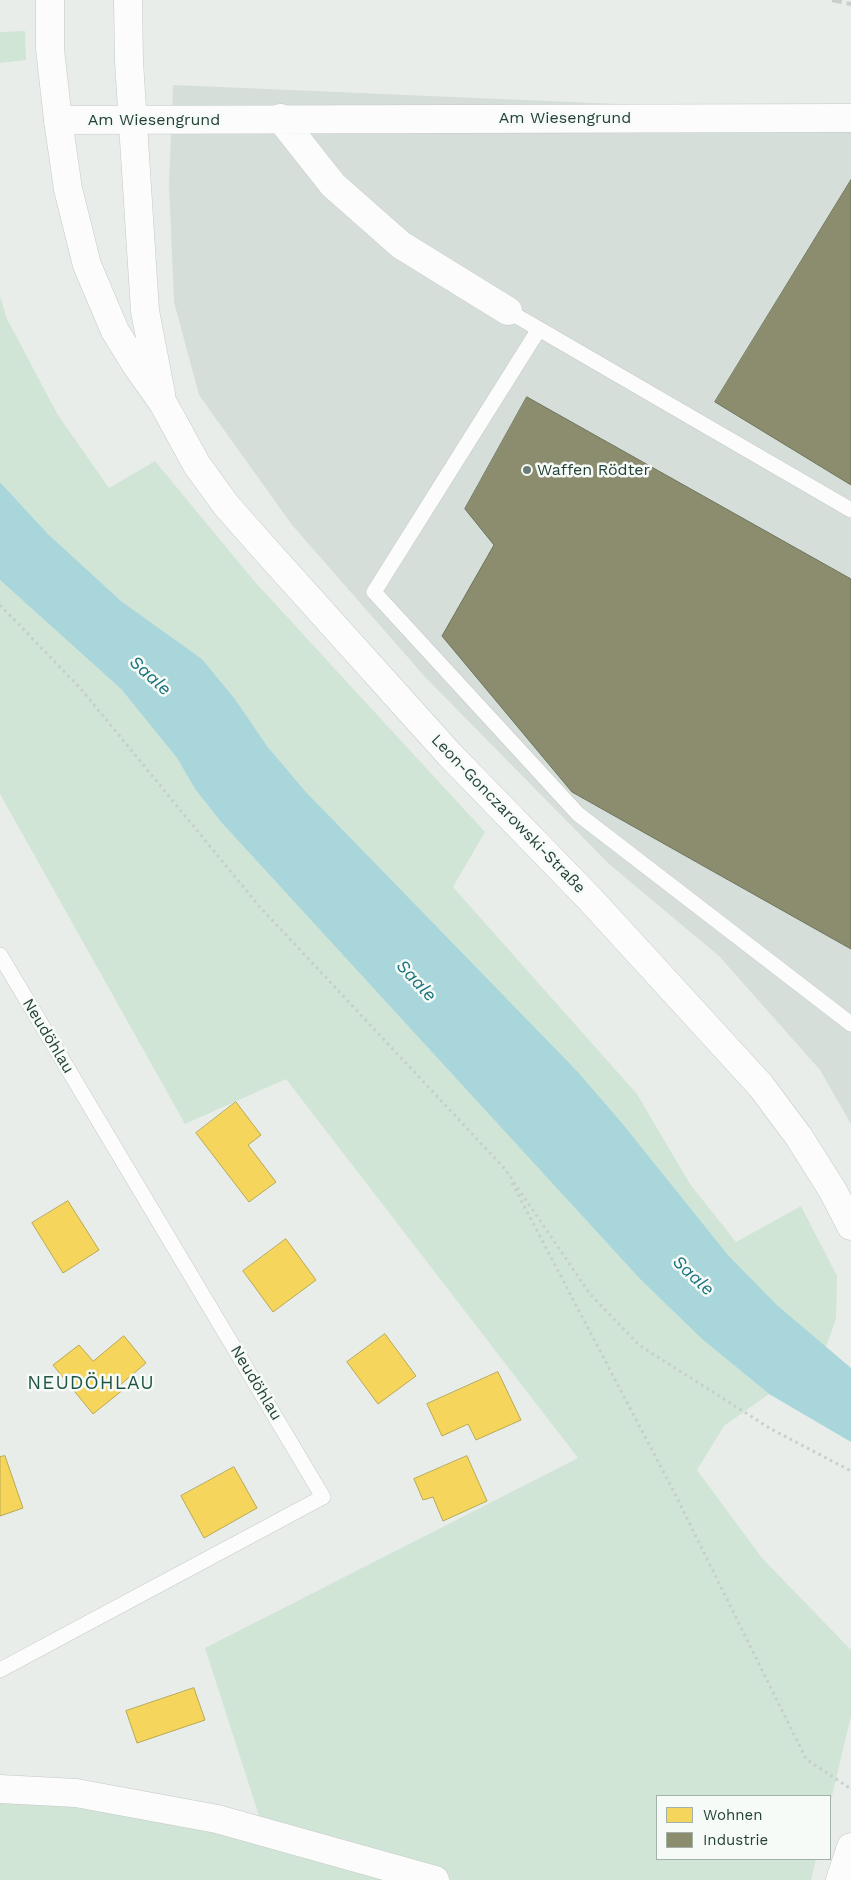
<!DOCTYPE html>
<html>
<head>
<meta charset="utf-8">
<style>
  body { margin:0 }
  #map { position:relative; width:851px; height:1880px; overflow:hidden; background:#e8edea; font-family:"Work Sans",sans-serif }
  canvas { display:block }
  .legend { position:absolute; left:656px; top:1795px; width:175px; height:65px; box-sizing:border-box; background:#f7fbf8; border:1px solid #a3b1ab; margin:0; padding:6px 9px; list-style:none; font-size:15px; color:#244138 }
  .legend li { display:flex; align-items:center; gap:10px; height:25px }
  .legend b { width:25px; border:1px solid #a3b1ab }
</style>
</head>
<body>
<div id="map">
<canvas width="851" height="1880"></canvas>
<ul class="legend">
<li><b style="height:14px;background:#f6d55c"></b>Wohnen</li>
<li><b style="height:14px;background:#8c8c6e"></b>Industrie</li>
</ul>
</div>
<script>
const context = document.querySelector('canvas').getContext('2d');
context.lineJoin = 'round';
function paint(path, color) { context.fillStyle = color; context.fill(path, 'evenodd'); }
function trace(path, color, width, dash) { context.strokeStyle = color; context.lineWidth = width; context.lineCap = dash ? 'butt' : 'round'; context.setLineDash(dash || []); context.stroke(path); }
function drawText(font, color, halo, rows, align = 'center') {
  context.font = font + ' "Work Sans",sans-serif'; context.lineWidth = 5; context.setLineDash([]); context.textBaseline = 'middle'; context.strokeStyle = halo; context.fillStyle = color; for (const [text, x, y, turn = 0] of rows) {
    context.save(); context.translate(x, y); context.rotate((+turn || 0) * Math.PI / 180); context.textAlign = isNaN(turn) ? turn : align; if (halo) context.strokeText(text, 0, 0); context.fillText(text, 0, 0); context.restore();
  }
}
paint(new Path2D(`
  M173,85L851,114V1124L820,1070L719,956L609,864L426,678L292,525L199,395L174,302L169,185Z`), '#d6deda');
paint(new Path2D(`
  M25,31L26,60L0,63V32Z
  M0,296L7,319L58,415L109,488L155,461L255,582L485,832L453,887L637,1094L690,1184L736,1242L801,1206L837,1276L836,1319L826,1347L777,1305L728,1255L622,1123L578,1072L306,792L267,746L235,699L202,659L121,601L48,534L0,482Z
  M0,580L121,689L177,758L195,789L221,822L640,1279L702,1339L769,1394L724,1426L697,1470L762,1558L851,1650V1716L830,1804V1796H657V1859H816L811,1880H0V1800L261,1822L205,1648L578,1458L286,1079L185,1124L0,794Z`), '#d1e5d6');
paint(new Path2D(`
  M0,482L48,534L121,601L202,659L235,699L267,746L306,792L578,1072L622,1123L728,1255L777,1305L851,1368V1442L769,1394L702,1339L640,1279L221,822L195,789L177,758L121,689L0,580Z`), '#a9d6da');
const homes = new Path2D(`
  M236,1102L261,1135L248,1145L276,1182L249,1202L196,1133Z
  M68,1201L99,1250L63,1273L32,1223Z
  M286,1239L316,1280L273,1312L243,1271Z
  M385,1334L416,1376L378,1404L347,1362Z
  M124,1336L146,1363L120,1385L124,1389L93,1414L53,1365L79,1345L93,1361Z
  M498,1372L521,1420L476,1440L468,1424L442,1436L427,1404Z
  M5,1456L23,1508L0,1516V1457Z
  M467,1456L487,1501L443,1521L433,1497L423,1500L414,1479Z
  M234,1467L257,1508L204,1538L181,1496Z
  M194,1688L205,1720L137,1743L126,1711Z`);
paint(homes, '#f6d55c');
trace(homes, '#b7a951', 1);
const industry = new Path2D(`
  M851,180V485L715,402Z
  M527,397L851,579V949L572,792L442,636L494,545L465,509Z`);
paint(industry, '#8c8c6e');
trace(industry, '#6d765e', 1);
const lane = new Path2D(`
  M508,311L851,510
  M539,329L374,592L578,814L851,1024
  M0,955L323,1497L0,1670`);
const street = new Path2D(`
  M280,118L333,185L401,245L508,311
  M58,120L851,118`);
const secondary = new Path2D(`
  M50,0V49L58,120L68,189L87,265L115,331L136,365L163,403L197,465L226,505L263,547L450,755L590,899L761,1086L799,1137L833,1191L851,1226
  M128,0L129,62L145,311L161,394
  M0,1789L76,1793L217,1819L435,1880
  M840,1880L851,1847`);
trace(lane, '#c5cac7', 16);
trace(street, '#c5cac7', 29);
trace(secondary, '#c3cac7', 29);
trace(new Path2D(`
  M0,605L81,689L259,906L505,1169L590,1294L639,1345L771,1429L851,1471
  M512,1183L674,1492L806,1759L851,1789`), '#c7cecb', 3, [2.5, 4]);
trace(lane, '#fcfcfc', 15);
trace(street, '#fcfcfc', 28);
trace(secondary, '#fcfcfc', 28);
trace(new Path2D(`
  M832,0L851,4`), '#c9cdcb', 4, [10, 5]);
for (const [x, y, r, color] of [
  [527,470,5,"#697d76"]
]) { const dot = new Path2D(); dot.arc(x, y, r, 0, 2 * Math.PI); context.fillStyle = color; context.fill(dot); trace(dot, '#f7fbf8', 2); }
drawText('16px', '#244138', '#f7fbf8', [
  ["Am Wiesengrund",565,118],
  ["Am Wiesengrund",154,120],
  ["Leon-Gonczarowski-Straße",508,814,46],
  ["Neudöhlau",48,1036,59],
  ["Neudöhlau",256,1383,59]
]);
drawText('16px', '#244138', '#f7fbf8', [
  ["Waffen Rödter",537,470]
], 'left');
drawText('italic 18px', '#1d747e', '#f7fbf8', [
  ["Saale",150,676,42],
  ["Saale",416,981,47],
  ["Saale",693,1276,43]
]);
context.letterSpacing = '1px';
drawText('19px', '#1f5444', '#f7fbf8', [
  ["NEUDÖHLAU",91,1383]
]);
context.letterSpacing = '0px';
</script>
</body>
</html>
